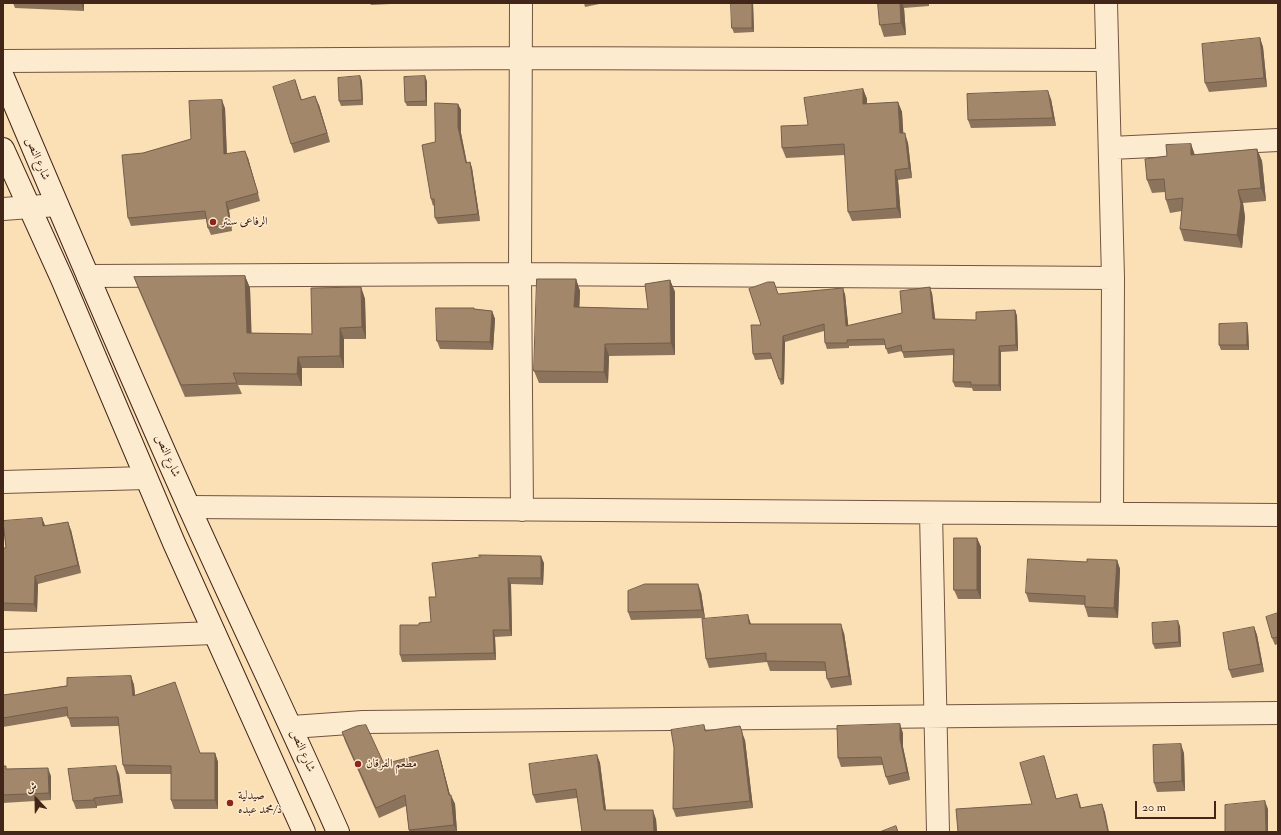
<!DOCTYPE html>
<html>
<head>
<meta charset="utf-8">
<style>
  body { margin:0 }
  #map { position:relative; width:1281px; height:835px; overflow:hidden; background:#fce0b5; font-family:"IM FELL Double Pica",Amiri,serif }
  canvas { display:block }
  .frame { position:absolute; inset:0; border:4px solid #43261a; pointer-events:none }
  .north { position:absolute; left:16px; top:779px; width:40px; height:40px; -webkit-text-stroke:3px #fdebcf; paint-order:stroke; rotate:338deg; font-size:11px; font-weight:700; line-height:16px; text-align:center; color:#43261a }
  .north::after { content:''; display:block; margin:auto; width:14px; height:18px; background:#43261a; clip-path:polygon(50% 0,100% 100%,50% 72%,0 100%) }
  .scale { position:absolute; left:1135px; top:801px; width:81px; height:18px; box-sizing:border-box; border:2px solid #43261a; border-top:0; padding-left:5px; font-size:12px; line-height:14px; white-space:nowrap; color:#43261a; -webkit-text-stroke:3px #fdebcf; paint-order:stroke }
</style>
</head>
<body>
<div id="map">
<canvas width="1281" height="835"></canvas>
<div class="frame"></div>
<div class="north">ش</div>
<div class="scale">20 m</div>
</div>
<script>
const context = document.querySelector('canvas').getContext('2d');
context.lineJoin = 'round';
function trace(path, color, width, dash) { context.strokeStyle = color; context.lineWidth = width; context.lineCap = dash ? 'butt' : 'round'; context.setLineDash(dash || []); context.stroke(path); }
function paint(path, color) { context.fillStyle = color; context.fill(path, 'evenodd'); }
function drawText(font, color, halo, rows, align = 'center') {
  context.font = font + ' "IM FELL Double Pica",Amiri,serif'; context.lineWidth = 3; context.setLineDash([]); context.textBaseline = 'middle'; context.strokeStyle = halo; context.fillStyle = color; for (const [text, x, y, turn = 0] of rows) {
    context.save(); context.translate(x, y); context.rotate((+turn || 0) * Math.PI / 180); context.textAlign = isNaN(turn) ? turn : align; if (halo) context.strokeText(text, 0, 0); context.fillText(text, 0, 0); context.restore();
  }
}
const minor = new Path2D(`
  M521,3L520,274L522,510
  M1106,3L1113,278L1112,514
  M3,61L520,58L1107,60
  M1111,148L1278,140
  M3,209L57,205
  M88,276L520,274L1113,278
  M3,482L146,478
  M189,507L1278,515
  M931,513L938,832
  M3,641L214,633
  M292,727L363,722L1278,713`);
const secondary = new Path2D(`
  M3,77C64,221 125,365 189,507C238,616 290,723 338,832
  M3,149L62,279L174,543L304,832`);
trace(minor, '#715441', 24);
trace(secondary, '#43261a', 24);
trace(minor, '#fdebcf', 22);
trace(secondary, '#fdebcf', 22);
paint(new Path2D(`
  M13,3H84V11L15,8Z
  M370,3H410L371,5Z
  M584,3H604L585,7Z
  M753,3L754,32L734,33L732,28Z
  M878,3H929V6L904,8L906,35L884,37L880,25Z
  M1260,38L1263,47L1267,87L1209,92L1205,83Z
  M360,76L362,81L363,105L341,106L339,101Z
  M295,80L302,100L319,105L330,142L294,153L291,144Z
  M427,81V106H407L405,102Z
  M863,89L867,99V104L898,102L902,112L903,133L908,143L912,178L898,180L901,218L852,221L848,212L845,155L786,158L782,148L808,125Z
  M1051,99L1056,126L971,128L968,120Z
  M458,104L461,110V133L467,163L470,162L472,168L480,221L438,224L435,218L434,205L433,206L431,199L435,142Z
  M225,108L227,154L248,158L260,201L229,210L232,231L211,235L208,228L206,219L131,226L128,218L143,153L191,139Z
  M1191,144L1195,155L1257,149L1262,161L1266,201L1243,203L1245,217L1242,248L1184,241L1180,229L1182,211L1170,213L1166,200L1165,192L1152,193L1147,180L1167,156Z
  M245,276L250,288L251,333L312,334L361,287L365,299L366,339H344V368H302V386L238,385L242,394L185,397L138,288L134,277Z
  M576,279L580,291L579,307L648,309L670,280L675,292V355L609,356L608,383H539L534,371Z
  M932,293L935,320H976L1015,310L1017,316L1018,351L1001,352V391H973L972,388L955,387L953,382V355L904,358L902,351L888,354L885,345L849,346V348L827,349L825,343L824,331L785,342L784,384L781,385L772,359L755,360L753,354L761,325L778,294H845L848,326L902,313Z
  M474,309L492,311L495,319L493,350L440,349L437,341Z
  M1247,323L1248,328L1249,350H1221L1219,345Z
  M42,518L45,525L71,530L81,573L38,584L37,612L4,611L3,610V548H6Z
  M977,538L981,547V599H958L954,590Z
  M1117,560L1120,569L1118,618L1088,617L1085,607V605L1029,602L1026,593L1087,562Z
  M544,563L543,585L511,584L512,636L495,637L496,660L402,662L400,655L419,625L431,622L436,597Z
  M701,592L705,618L631,620L628,612Z
  M1278,613V644L1275,645L1272,638Z
  M751,624L844,633L852,685L831,688L827,679L826,671H770L767,662L709,668L706,659Z
  M1180,626L1181,647L1155,649L1153,644Z
  M1254,627L1257,635L1264,672L1232,678L1229,670Z
  M131,676L134,685L135,696L200,753H215L218,762V809H174L171,800V774H126L123,765L119,726L71,727L68,716L3,727V695Z
  M704,725L706,731L745,740L753,808L676,817L673,809Z
  M342,732L384,764L441,760L450,795L455,804L457,832H409V830L406,806L379,818L345,741Z
  M903,733V747L910,780L889,785L886,777L883,765L841,767L838,758Z
  M1184,753L1185,791L1157,792L1154,783Z
  M597,755L600,763L606,810L656,819L657,832L577,798L536,803L533,795Z
  M3,766L7,769L51,776V800L3,803Z
  M119,774L123,803L97,806V808L76,809L73,801Z`), '#8c745c');
paint(new Path2D(`
  M81,3H84V11Z
  M752,3H753L754,32L752,28Z
  M900,3H902L904,8L906,35L901,23Z
  M1260,38L1263,47L1267,87L1264,78Z
  M360,76L362,81L363,105L362,100Z
  M425,76L427,81V106L426,101Z
  M863,89L867,99V114L863,104Z
  M1048,91L1051,99L1056,126L1053,118Z
  M315,96L319,105L330,142L327,133Z
  M222,100L225,108L227,162L224,154Z
  M898,102L902,112L904,143L900,133Z
  M458,104L461,110V133L468,169L466,163L458,127Z
  M905,133L908,143L912,178L909,168Z
  M1191,144L1195,156L1191,155Z
  M1257,149L1262,161L1266,201L1261,188Z
  M245,151L248,158L260,201L258,193Z
  M470,162L472,168L480,221L478,214Z
  M895,170L898,180L901,218L897,208Z
  M1238,190L1243,203L1245,217L1242,248L1237,235Z
  M226,202L229,210L232,231L230,224Z
  M245,276L250,288L252,344L247,333Z
  M576,279L580,291L579,319L574,307Z
  M670,280L675,292V355L671,343Z
  M361,287L365,299L366,339L362,327Z
  M930,287L932,293L936,325L933,319Z
  M843,288L845,294L849,332L846,326Z
  M1015,310L1017,316L1018,351L1016,345Z
  M492,311L495,319L493,350L490,342Z
  M1247,323L1248,328L1249,350L1247,345Z
  M340,328L344,339V368L340,356Z
  M783,336L785,342L784,384L782,379Z
  M605,344L609,356L608,383L604,372Z
  M999,346L1001,352V391L999,385Z
  M298,357L302,368V386L297,374Z
  M42,518L45,526H43Z
  M68,522L71,530L81,573L78,565Z
  M977,538L981,547V599L977,590Z
  M541,556L544,563L543,585L541,578Z
  M1117,560L1120,569L1118,618L1114,608Z
  M35,576L38,584L37,612L34,604Z
  M508,578L511,584L512,636L510,630Z
  M698,584L701,592L705,618L702,610Z
  M748,615L751,624H749Z
  M1178,621L1180,626L1181,647L1179,642Z
  M841,624L844,633L852,685L849,676Z
  M1254,627L1257,635L1264,672L1261,664Z
  M493,630L495,637L496,660L494,653Z
  M131,676L134,685L136,705L133,696Z
  M900,724L903,733V747L910,780L907,772L900,739Z
  M742,732L745,740L753,808L750,801Z
  M1181,744L1184,753L1185,791L1182,781Z
  M438,750L441,760L452,803L451,795L455,804L457,832L454,825L449,795Z
  M215,753L218,762V809L215,800Z
  M597,755L600,763L607,818L604,810Z
  M1044,756L1047,765L1059,808L1056,799Z
  M116,766L119,774L123,803L120,795Z
  M48,768L51,776V800L49,793Z
  M1077,794L1080,803L1083,816L1080,808Z
  M94,798L97,806V808L94,800Z
  M1265,801L1268,809V832H1266Z
  M1102,804L1105,812L1109,832H1108Z
  M653,810L656,819L657,832H654Z`), '#725e4b');
const building = new Path2D(`
  M731,3H752V28H732Z
  M878,3H900L901,23L880,25Z
  M1260,38L1264,78L1205,83L1202,44Z
  M360,76L362,100L339,101L338,78Z
  M425,76L426,101L405,102L404,77Z
  M295,80L301,100L315,96L327,133L291,144L273,87Z
  M863,89V104L898,102L900,133H905L909,168L895,170L897,208L848,212L844,144L782,148L781,126L808,125L804,98Z
  M1048,91L1053,118L968,120L967,94Z
  M222,100L224,154L245,151L258,193L226,202L230,224L208,228L205,211L128,218L122,155L143,153L191,139L189,101Z
  M435,103L458,104V127L466,163L470,162L478,214L435,218L434,199H431L422,145L435,142Z
  M1191,144V155L1257,149L1261,188L1238,190L1241,204L1237,235L1180,229L1183,198L1166,200L1164,179L1147,180L1145,159L1167,156L1166,145Z
  M245,276L247,333L312,334L311,288L361,287L362,327L340,328V356L298,357L297,374L233,373L237,383L181,385L134,277Z
  M537,279H576L574,307L648,309L645,284L670,280L671,343L605,344L604,372L534,371Z
  M768,282H774L778,294L843,288L846,326L902,313L900,291L930,287L933,319L976,320V312L1015,310L1016,345L999,346V385H971V382H953L954,349L902,352L901,345L886,349L884,339L847,340V343H825L824,324L783,336L782,379H779L770,353L753,354L751,325H761L749,289Z
  M436,308H474V309L492,311L490,342L437,341Z
  M1247,323V345H1219V324Z
  M42,518L43,526L68,522L78,565L35,576L34,604L3,603V548H6L3,521Z
  M954,538H977V590H954Z
  M479,555L541,556V578H508L510,630H493L494,653L400,655V625H419V623L431,622L429,597H436L432,563L480,557Z
  M1028,559L1087,562V559L1117,560L1114,608L1085,607V596L1026,593Z
  M645,584H698L702,610L628,612V591Z
  M1278,613V637L1272,638L1266,617Z
  M748,615L749,624H841L849,676L827,679L825,662L766,661V653L706,659L702,619Z
  M1178,621L1179,642L1153,644L1152,623Z
  M1254,627L1261,664L1229,670L1223,633Z
  M131,676L133,696L175,682L200,753H215V800H171V766L123,765L118,717L68,718L67,707L3,718V695L67,686V678Z
  M900,724V739L907,772L886,777L881,757L838,758L837,726Z
  M366,725L384,764L438,750L449,795H451L454,825L409,830L405,795L376,808L342,732L357,726Z
  M704,725L705,731L740,726L742,732L750,801L673,809L674,748L671,730Z
  M1181,744L1182,781L1154,783L1153,745Z
  M597,755L604,810H653L654,832H582L576,789L533,795L529,764Z
  M1044,756L1056,799L1077,794L1080,808L1102,804L1108,832H958L956,809L1032,804L1020,763Z
  M3,766H6V769L48,768L49,793L3,795Z
  M116,766L120,795L94,798V800L73,801L68,769Z
  M1265,801L1266,832H1225V805Z
  M896,826L898,832H880Z`);
paint(building, '#a3876b');
trace(building, '#725e4b', 1);
for (const [x, y, r, color] of [
  [213,222,4,"#8f2418"],
  [358,764,4,"#8f2418"],
  [230,803,4,"#8f2418"]
]) { const dot = new Path2D(); dot.arc(x, y, r, 0, 2 * Math.PI); context.fillStyle = color; context.fill(dot); trace(dot, '#fdebcf', 1.5); }
drawText('12px', '#43261a', '#fdebcf', [
  ["شارع النص",37,159,67],
  ["شارع النص",167,456,66],
  ["شارع النص",302,751,66]
]);
drawText('12px', '#43261a', '#fdebcf', [
  ["الرفاعى سنتر",221,222],
  ["مطعم الفرقان",366,764],
  ["صيدلية",238,796],
  ["د/محمد عبده",238,810]
], 'left');
</script>
</body>
</html>
